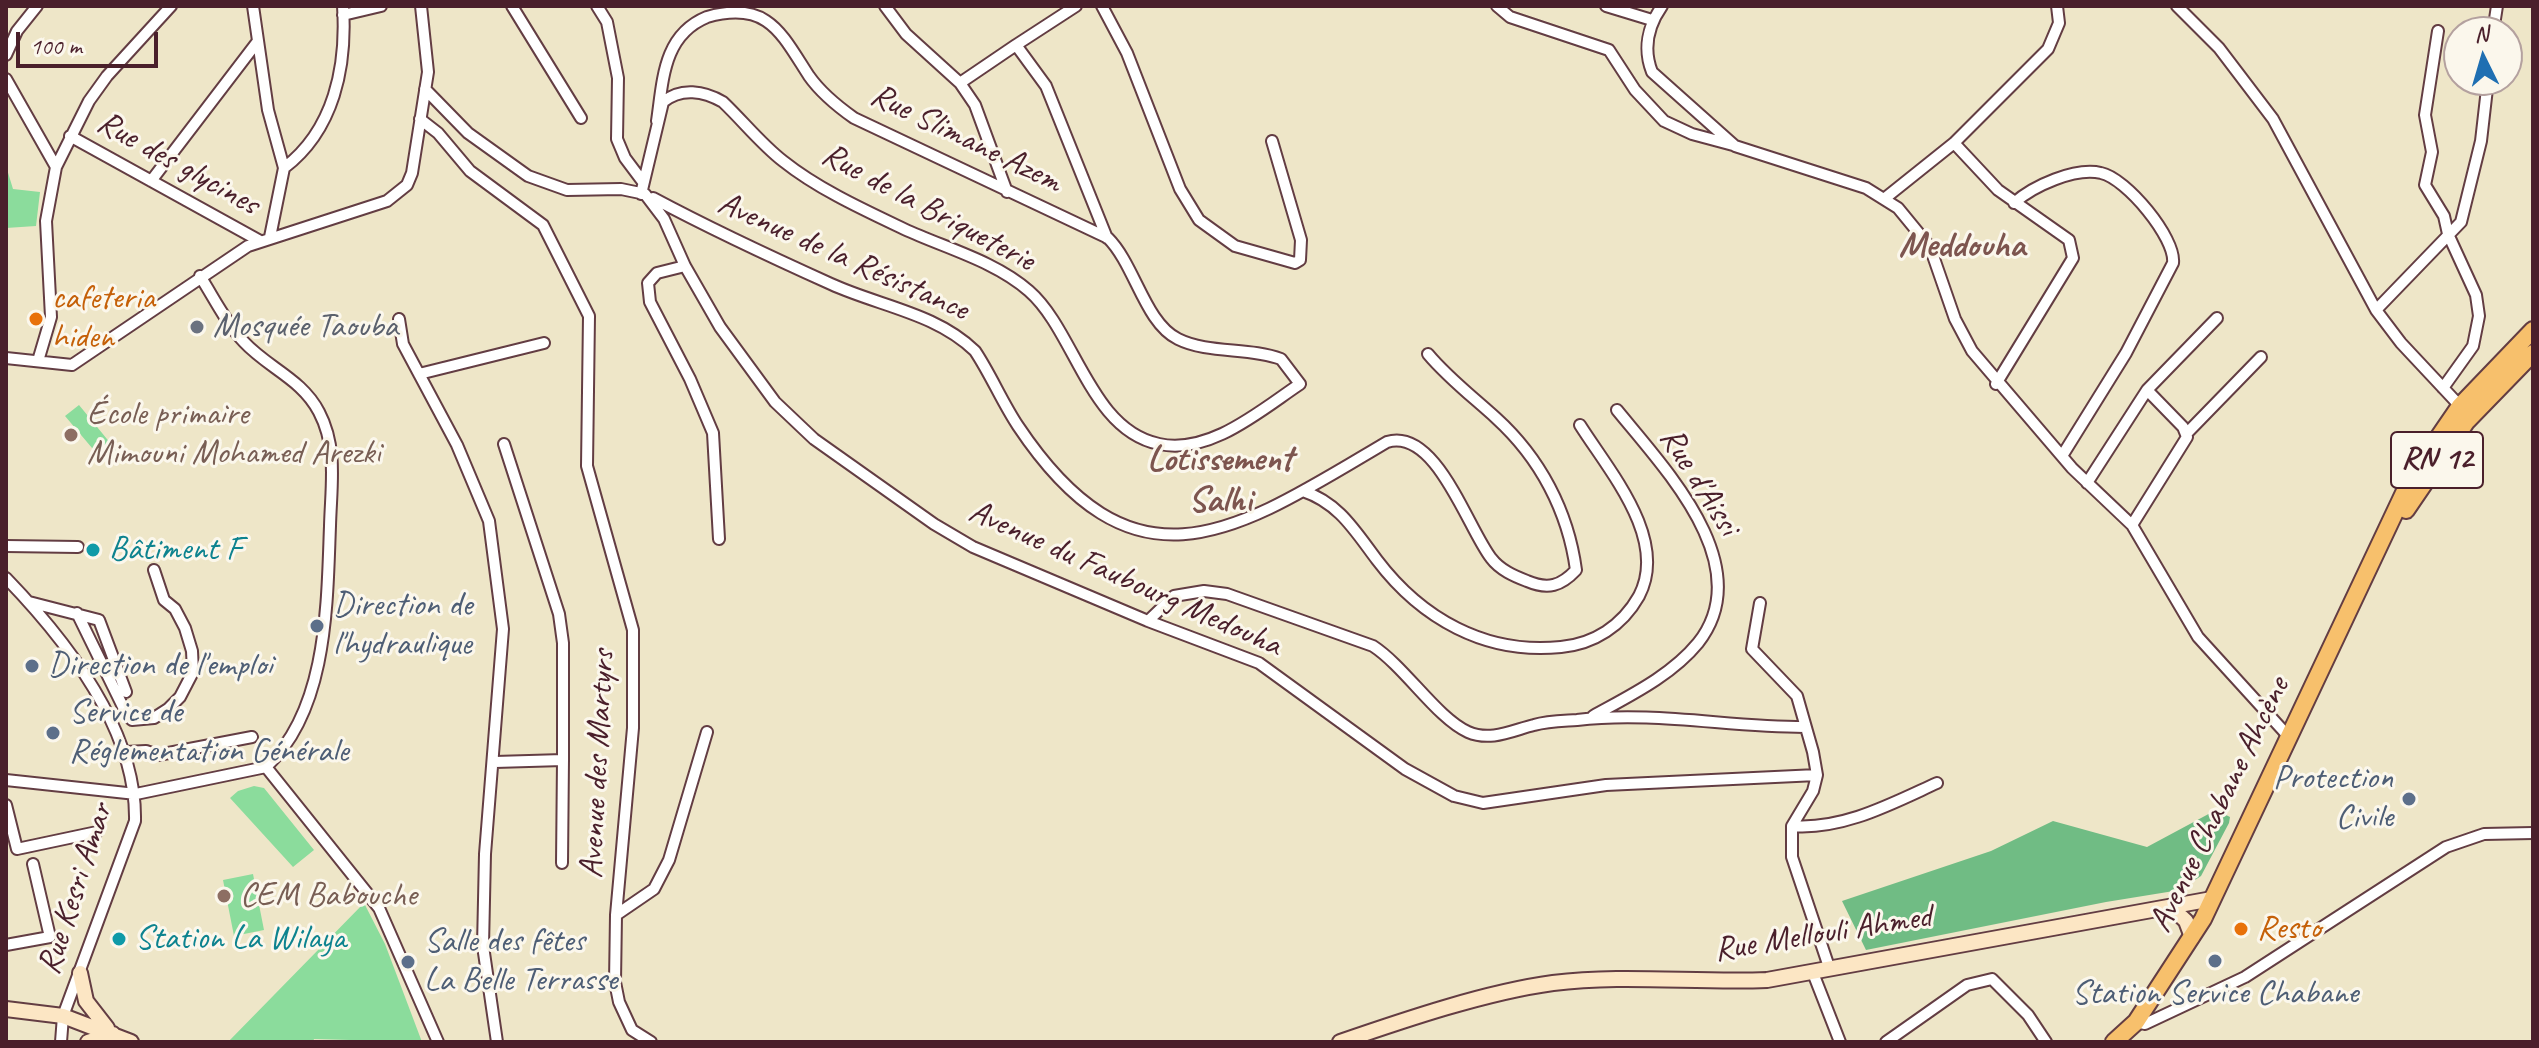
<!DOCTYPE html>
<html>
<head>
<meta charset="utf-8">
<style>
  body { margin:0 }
  #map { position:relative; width:2539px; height:1048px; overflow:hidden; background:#eee6c8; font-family:Caveat,sans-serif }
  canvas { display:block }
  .frame { position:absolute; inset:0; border:8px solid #4a1f2b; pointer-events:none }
  .north { position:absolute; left:2443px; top:16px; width:80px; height:80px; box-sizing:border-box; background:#fbf7ec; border:2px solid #b4a19f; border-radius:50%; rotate:355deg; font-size:22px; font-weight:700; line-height:32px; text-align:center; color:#4a1f2b }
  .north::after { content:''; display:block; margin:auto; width:28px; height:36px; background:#1f6fb2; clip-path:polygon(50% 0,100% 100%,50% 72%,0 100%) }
  .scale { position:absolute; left:16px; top:32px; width:142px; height:36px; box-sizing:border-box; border:4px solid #4a1f2b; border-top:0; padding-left:10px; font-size:24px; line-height:28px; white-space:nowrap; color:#4a1f2b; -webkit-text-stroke:6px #fbf7ec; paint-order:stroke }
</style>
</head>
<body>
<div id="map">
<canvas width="2539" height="1048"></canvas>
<div class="frame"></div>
<div class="north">N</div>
<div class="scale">100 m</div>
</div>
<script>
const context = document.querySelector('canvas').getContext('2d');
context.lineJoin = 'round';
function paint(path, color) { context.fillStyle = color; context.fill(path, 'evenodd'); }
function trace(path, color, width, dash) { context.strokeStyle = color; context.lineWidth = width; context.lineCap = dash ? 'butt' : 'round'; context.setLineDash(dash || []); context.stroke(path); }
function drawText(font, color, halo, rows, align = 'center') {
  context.font = font + ' Caveat,sans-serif'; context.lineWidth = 6; context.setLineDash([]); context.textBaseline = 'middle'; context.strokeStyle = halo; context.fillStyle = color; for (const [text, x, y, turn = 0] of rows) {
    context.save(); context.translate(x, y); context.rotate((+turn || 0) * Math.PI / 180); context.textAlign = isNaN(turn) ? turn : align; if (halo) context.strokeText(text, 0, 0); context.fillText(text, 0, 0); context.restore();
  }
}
paint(new Path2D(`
  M6,166L13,189L40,192L36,226L6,228Z
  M79,405L116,450L103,461L65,416Z
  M254,786L264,788L314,850L293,867L230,798L238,791Z
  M253,874L264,930L234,936L223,880Z
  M364,903L385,944L422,1042L314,1039L313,1042H228Z`), '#8bdc9c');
paint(new Path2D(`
  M2216,810L2230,817L2229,823L2201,876L2180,890L2106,902L1866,950L1842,901L1991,851L2053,821L2147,847Z`), '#70bc84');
const street = new Path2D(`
  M253,6L268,110L284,168L270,237
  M512,6L581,118
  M597,6L607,22L618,78L617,139L625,158L643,182
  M885,6L906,34L960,83
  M1102,6L1127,53L1180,189L1199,220L1235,246L1295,263L1300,260L1301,240L1272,141
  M1497,6L1510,17L1609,50L1635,90L1664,121L1692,134L1733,145
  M1606,6L1652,20
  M1662,6C1648,26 1643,49 1652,72L1735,146L1866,188L1898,208L1930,247L1955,319L1972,351L2072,468L2132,525L2198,637L2289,737
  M2177,6L2219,48L2273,119L2376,310L2401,343L2460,406
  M343,15L381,6
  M2438,31L2425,115L2432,152L2425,185L2444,216L2448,234L2476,295L2479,316L2473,346L2443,388
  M2493,32L2497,6
  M1016,45L1076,6
  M6,55L17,31L37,6
  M6,79L56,167
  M425,89L468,133L528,176L567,190L621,189L645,194L664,219L685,266L720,327L775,402L814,439L934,524L973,547L1148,621L1259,663L1405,769L1454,796L1483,803L1606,785L1817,775
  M420,119L438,133L470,171L543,225L589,316L587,466L633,630V728L616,915L615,982L619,1002L632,1030L651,1042
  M70,136L260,241
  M1954,143L1998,190L2069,240L2073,258L1996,384
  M284,168C334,130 347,67 343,6
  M151,181L258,41
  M1007,192L975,105L960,83L1016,45L1046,86L1107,238
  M641,194L663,102C681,87 704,91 723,102C743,121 761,144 783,161C818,189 864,210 904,229C945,248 995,261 1029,291C1075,331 1090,430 1159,444C1210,455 1261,410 1300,384L1281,359C1249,347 1208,354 1178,339C1145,323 1135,265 1108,238L854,118C837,106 821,93 809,76C781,33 768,0 707,17C663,35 663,80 657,121
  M653,198C711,229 771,257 831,284C879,306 936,313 975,351C991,375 1002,402 1018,426C1137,604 1240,529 1387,442C1436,427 1468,529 1491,558C1500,570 1514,576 1527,581C1548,590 1561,586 1576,570C1568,511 1540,458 1496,418C1473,397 1448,378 1428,354
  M1884,199L1954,143L2048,49L2059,23L2057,6
  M2014,203C2033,186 2075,167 2101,173C2126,178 2176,238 2173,263L2126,353L2062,456
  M685,266L657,273L648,283L650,302L690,379L713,433L719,539
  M200,276C214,298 226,323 244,342C268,368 302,379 319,412C338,448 331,486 330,526C327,603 328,710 266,767
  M2376,310L2461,222L2481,141L2488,80
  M399,319L403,344L457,445L489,521L503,629L485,854L483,946L497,1042
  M6,358L72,365L248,246L387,201L407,185L412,173L428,72L421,6
  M38,361L51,317L46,221L56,167L89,101L107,76L171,6
  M419,374L544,343
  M2188,432L2261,357
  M2087,483L2147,390
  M1303,491C1339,503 1355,531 1377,560C1421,618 1485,655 1561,647C1594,644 1622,626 1639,596C1669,539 1609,471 1580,425
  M2132,525L2187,437L2183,427L2147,390L2217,318
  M6,546L78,547
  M6,578C66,640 137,730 135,821L63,1016L61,1042
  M29,602L99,620L126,692
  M1760,603L1752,649L1797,696L1813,752L1817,775L1813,791L1792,826
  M77,613L127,715L132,720L154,718L168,709L180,697L193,672L192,651L185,628L175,609L164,600L154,570
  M1148,621L1174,596L1204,591L1227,594L1373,646C1405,667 1437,718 1468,732C1491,742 1513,730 1534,725C1548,721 1563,721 1577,720C1653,711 1728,727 1804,727
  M1593,716C1629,696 1671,676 1698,643C1759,566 1665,469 1617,410
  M125,752L146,751L158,755L252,737
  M495,762L563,760V643L559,614L504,444
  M266,767L379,908L438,1042
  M6,780L136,794L266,767
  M6,805L17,849L97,832
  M562,863L563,760
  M616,915L654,889L669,860L707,732
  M6,945L50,937L33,864
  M1830,970L1792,857V826C1843,830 1891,804 1937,783
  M1813,973L1840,1042
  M2136,1022L2145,1024L2245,977L2446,847L2484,834L2533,833
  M1886,1042L1967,985L1992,979L2028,1015L2046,1042`);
const secondary = new Path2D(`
  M2171,907L2186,921L2192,937
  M80,973L86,1001L107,1028
  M6,1009L63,1016L131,1042
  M88,1042L113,1034
  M1340,1042C1404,1020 1486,992 1553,983C1623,974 1696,983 1767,980L2212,899`);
const primary = new Path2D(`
  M2406,510L2466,422L2533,353
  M2114,1042L2136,1022L2203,919L2412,476L2460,406L2533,330`);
trace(street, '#633d43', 14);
trace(secondary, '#633d43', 18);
trace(primary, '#633d43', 20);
trace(street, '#fff', 10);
trace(secondary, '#fce6c4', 14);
trace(primary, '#f7c06c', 16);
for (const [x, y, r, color] of [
  [36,319,8,"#e8710a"],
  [197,327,8,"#6b7280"],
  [71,435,8,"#8d6e63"],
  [93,550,8,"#0f9aa8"],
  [317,626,8,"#5c6f8a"],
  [32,666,8,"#5c6f8a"],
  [53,733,8,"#5c6f8a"],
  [2409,799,8,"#5c6f8a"],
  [224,896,8,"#8d6e63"],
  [2241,929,8,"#e8710a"],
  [119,939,8,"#0f9aa8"],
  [2215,961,8,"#5c6f8a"],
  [408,962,8,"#5c6f8a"]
]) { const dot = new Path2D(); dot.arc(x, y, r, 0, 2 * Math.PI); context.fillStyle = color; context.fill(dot); trace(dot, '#fbf7ec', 3); }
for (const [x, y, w] of [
  [2437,460,92]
]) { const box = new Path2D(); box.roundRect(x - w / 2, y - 28, w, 56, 6); context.fillStyle = '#fbf7ec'; context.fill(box); trace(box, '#4a1f2b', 2); }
drawText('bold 32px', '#4a1f2b', null, [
  ["RN 12",2437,460]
]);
drawText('34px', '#4a1f2b', '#fbf7ec', [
  ["Rue Slimane Azem",966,139,26],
  ["Rue des glycines",178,164,29],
  ["Rue de la Briqueterie",928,208,28],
  ["Avenue de la Résistance",843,257,24],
  ["Rue d'Aissi",1699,482,58],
  ["Avenue du Faubourg Medouha",1125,579,24],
  ["Avenue des Martyrs",598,764,-87],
  ["Avenue Chabane Ahcène",2220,805,-64],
  ["Rue Kesri Amar",76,889,-72],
  ["Rue Mellouli Ahmed",1823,934,-9]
]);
drawText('34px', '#c56008', '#fbf7ec', [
  ["cafeteria",52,299],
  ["hiden",52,338],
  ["Resto",2257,929]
], 'left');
drawText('34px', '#5b616d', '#fbf7ec', [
  ["Mosquée Taouba",213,327]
], 'left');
drawText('34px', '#785e54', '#fbf7ec', [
  ["École primaire",87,415],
  ["Mimouni Mohamed Arezki",87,454],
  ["CEM Babouche",240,896]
], 'left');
drawText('34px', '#0d838f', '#fbf7ec', [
  ["Bâtiment F",109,550],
  ["Station La Wilaya",135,939]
], 'left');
drawText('34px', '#4e5e75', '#fbf7ec', [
  ["Direction de",333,606],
  ["l'hydraulique",333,645],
  ["Direction de l'emploi",48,666],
  ["Service de",69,713],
  ["Réglementation Générale",69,752],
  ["Protection",2393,779,"right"],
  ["Civile",2393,818,"right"],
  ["Salle des fêtes",424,942],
  ["La Belle Terrasse",424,981],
  ["Station Service Chabane",2215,994,"center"]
], 'left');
drawText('bold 36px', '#7d554f', '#fbf7ec', [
  ["Meddouha",1962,247],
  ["Lotissement",1220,461],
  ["Salhi",1220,502]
]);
</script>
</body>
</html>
